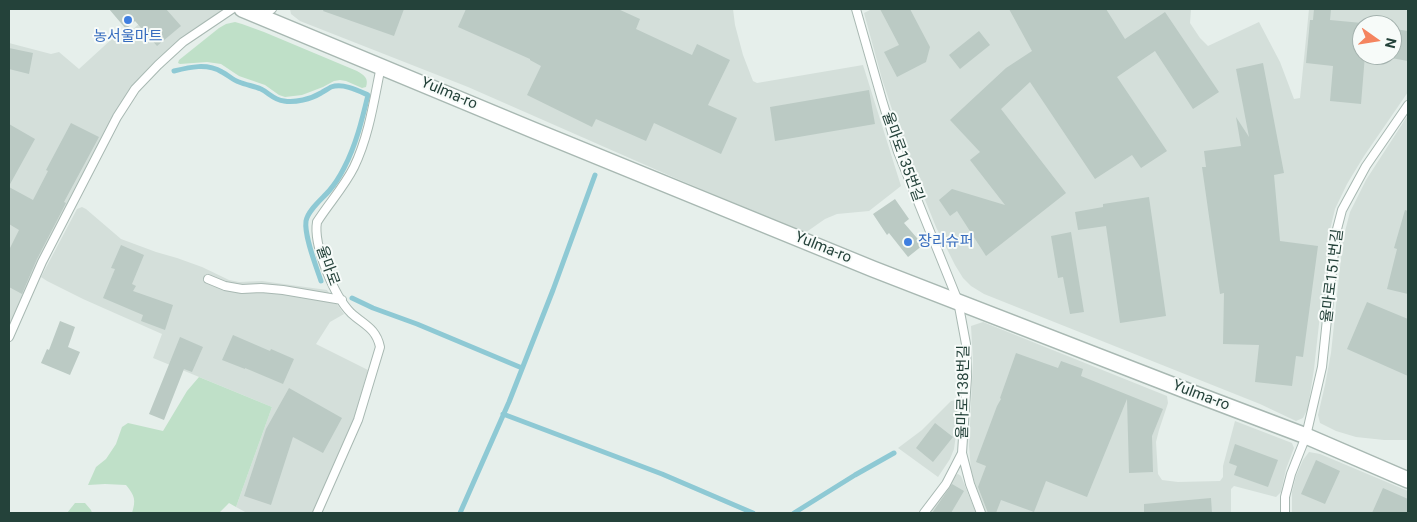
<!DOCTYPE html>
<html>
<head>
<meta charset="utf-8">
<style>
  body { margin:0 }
  #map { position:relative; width:1417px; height:522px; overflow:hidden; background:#e6efeb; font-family:Roboto,sans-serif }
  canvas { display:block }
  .frame { position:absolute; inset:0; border:10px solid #24423a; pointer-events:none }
  .north { position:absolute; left:1352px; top:15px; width:50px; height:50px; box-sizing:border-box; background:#f7fbf9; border:1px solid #a3b1ad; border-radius:50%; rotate:103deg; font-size:14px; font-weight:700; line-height:20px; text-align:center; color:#24423a }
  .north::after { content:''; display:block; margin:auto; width:18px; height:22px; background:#f4845f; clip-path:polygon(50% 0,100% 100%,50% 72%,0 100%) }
</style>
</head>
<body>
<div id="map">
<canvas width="1417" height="522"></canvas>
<div class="frame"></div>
<div class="north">N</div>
</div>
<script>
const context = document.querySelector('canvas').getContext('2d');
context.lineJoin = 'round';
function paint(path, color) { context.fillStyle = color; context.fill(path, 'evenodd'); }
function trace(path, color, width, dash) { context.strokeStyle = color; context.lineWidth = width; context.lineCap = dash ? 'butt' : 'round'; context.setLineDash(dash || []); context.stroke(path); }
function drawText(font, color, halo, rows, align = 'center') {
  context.font = font + ' Roboto,"Noto Sans KR",sans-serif'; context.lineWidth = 4; context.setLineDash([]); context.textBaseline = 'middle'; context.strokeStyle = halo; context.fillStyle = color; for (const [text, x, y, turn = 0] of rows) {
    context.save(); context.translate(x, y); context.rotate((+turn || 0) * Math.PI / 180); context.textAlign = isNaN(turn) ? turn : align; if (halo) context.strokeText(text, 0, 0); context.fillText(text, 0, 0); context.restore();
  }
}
paint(new Path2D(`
  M157,9H217L222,11L181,37L155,61L131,87L115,115L40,261L9,326V43L51,54L59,52L79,69L114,37L133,29Z
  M290,9H733L735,25L743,55L753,81L757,83L863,65L901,186L869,211L837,214L825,219L805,233L675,178L468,87L300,21L291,14Z
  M872,9H1191L1190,23L1200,38L1208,46L1259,22L1280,62L1294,99L1300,98L1309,9H1408V92L1364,156L1347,184L1335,209L1329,234L1314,369L1308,408L1303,418L1296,421L1260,404L984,294L971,286L963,278L955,265L936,227L907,155L882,79L864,13ZM1362,25H1392V55H1362Z
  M1408,115V440H1384L1356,437L1336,431L1320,423L1318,415L1325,385L1331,353L1343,239L1350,212L1366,180Z
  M82,207L86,209L121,239L156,252L177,258L202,267L229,280L239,282L262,281L327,290L344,314L330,322L316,344L368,370L354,418L313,513H247L236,507L272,407L153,358L162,334L83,299L47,281L41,277L77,209Z
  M983,322L1167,396L1168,403L1159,430L1156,442L1158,474L1162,480L1178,482L1220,481L1223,477V466L1235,421L1292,443L1294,448L1286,469L1281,492L1276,497L1234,486L1231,489V513H986L979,496L971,470L969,446L973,361L971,326Z
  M956,400L958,420L954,449L950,459L938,477L898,448L922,430L951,401Z
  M1309,452L1320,454L1408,491V513H1292V492L1296,476L1303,460Z
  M958,474L961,476L976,513H929L953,476Z`), '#d4dfda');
paint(new Path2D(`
  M235,22L242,24L264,32L357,71C364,75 369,78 366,87L362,88L346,81L340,80L334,81L323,87L302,95L285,97L279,95L265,85L239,76L221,64L207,62L180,64L178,63L179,60L219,28L226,24Z
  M199,377L272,407L236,507L229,503L219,513H132C136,500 135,496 126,485L105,484L88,485L96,467L106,459L116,444L122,427L128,423L163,431L187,391Z
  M75,503H85L91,510L92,513H67Z`), '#bfe0c8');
trace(new Path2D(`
  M174,71C190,67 207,63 222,72C228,75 233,80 239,82C246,85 254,86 261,89C269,93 274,100 284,101C295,103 311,99 321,93C324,91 328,89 331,87C343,83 357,90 368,95C362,120 356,145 344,168C340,176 335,184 329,191C322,199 308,210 306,221C304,236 316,266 321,281
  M352,298L373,308L417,324L522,368
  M503,414L662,474L753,513
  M460,513L509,402L553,290L595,175
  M794,513L855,475L894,453`), '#8ec9d4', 5);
paint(new Path2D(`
  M109,9H166L181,26L157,46L135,21L126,29Z
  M324,9H404L394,36L323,11Z
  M466,9H618L640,19L636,29L692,55L697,44L730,60L708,105L737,118L721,154L654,123L646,141L596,119L592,127L527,95L541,66L530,60V59L458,27Z
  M880,9H910L930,47L926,62L897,77L884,52L899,45Z
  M1009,9H1106L1125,39L1165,12L1219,92L1193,109L1155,51L1117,77L1167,151L1141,168L1132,155L1095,179L1030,82L1001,109L1066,193L986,256L957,211L950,216L939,200L952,189L1005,205L970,160L980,152L950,120L1006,68L1032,51Z
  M1314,9H1331L1330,20L1362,23V55H1365L1361,104L1330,101L1333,66L1306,63L1310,20H1313Z
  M1395,29L1408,31V61L1391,58Z
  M979,31L990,45L960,69L949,55Z
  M9,48L33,53L29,74L9,69Z
  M1263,63L1284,173L1274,175L1280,241L1318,246L1303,357L1296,356L1292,386L1255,382L1259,345L1223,344L1224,293L1220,294L1202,167H1206L1204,151L1241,146L1236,117L1249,137L1236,69Z
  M869,90L875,124L775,141L770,107Z
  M71,123L99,137L64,202L66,203L37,259L22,294L9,287V250L19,230L9,224V187L33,200L48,171L46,170Z
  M9,124L35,139L9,186Z
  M1149,197L1166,316L1120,323L1106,226L1078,230L1075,212L1103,207V204Z
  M895,199L909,219L904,223L923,245L908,257L889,233L887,235L873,214Z
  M1405,210L1408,211V294L1387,289L1397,249L1394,248Z
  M1071,232L1084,312L1070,314L1063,277L1058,278L1051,236Z
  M121,245L144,255L132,284L136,286L133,291L173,305L165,330L141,321L143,315L103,298L115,269L111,268Z
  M1367,302L1408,319V376L1347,349Z
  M60,321L75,327L68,347L80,352L70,375L41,363L47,349L49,350Z
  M233,335L270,351L271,349L294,359L283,384L245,368V369L222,360Z
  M180,337L203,347L192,372L184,369L164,420L149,414Z
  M1016,353L1058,368L1061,361L1083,369L1081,376L1163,409L1152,436L1153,472L1129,473L1127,399L1087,497L1046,481L1034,512L1001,500L996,513H988L978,487L986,466L976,462L997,406L1001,399L1000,398Z
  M289,388L342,418L323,453L293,437L271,505L244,496L266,429Z
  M935,423L953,437L933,462L916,448Z
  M1235,444L1278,460L1268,487L1234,475L1237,466L1229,463Z
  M1316,460L1340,471L1325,504L1301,494Z
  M952,484L964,491L951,513H932Z
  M1383,488L1408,499V513H1372Z
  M1211,498L1212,513H1144V504Z`), '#bbcac4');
const service = new Path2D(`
  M856,9L882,100L898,152L958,301L966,344L967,377L962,453L946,484L924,513
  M262,17L272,9
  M208,279L225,286L242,289L261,288L283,290L342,300
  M9,337L42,262L117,117L135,89L158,65L183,42L232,9
  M962,453L970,484L981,513
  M317,513L358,420L380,347C376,328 364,325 351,313C334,296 313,245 317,222C329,203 344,187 354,167C369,136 374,100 381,66
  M1285,513V497L1291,474L1306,436L1322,367L1336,233L1342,210L1366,166L1408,105`);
const tertiary = new Path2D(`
  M242,9L533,130L873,269L1190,392L1306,436L1408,480`);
trace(service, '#a8b8b2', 10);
trace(tertiary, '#a8b8b2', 18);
trace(service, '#fff', 8);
trace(tertiary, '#fff', 15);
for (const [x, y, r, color] of [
  [128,20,5,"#3f7fe0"],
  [908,242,5,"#3f7fe0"]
]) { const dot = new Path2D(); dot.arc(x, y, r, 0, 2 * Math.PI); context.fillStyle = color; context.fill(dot); trace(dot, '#f7fbf9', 2); }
drawText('15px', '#366cbe', '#f7fbf9', [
  ["농서울마트",128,37],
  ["장리슈퍼",918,242,"left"]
]);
drawText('15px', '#24423a', '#f7fbf9', [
  ["Yulma-ro",449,94,23],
  ["율마로135번길",902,157,70],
  ["Yulma-ro",823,248,22],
  ["율마로",327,266,70],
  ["율마로151번길",1333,276,-83],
  ["율마로138번길",964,392,-89],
  ["Yulma-ro",1201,396,21]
]);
</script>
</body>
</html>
